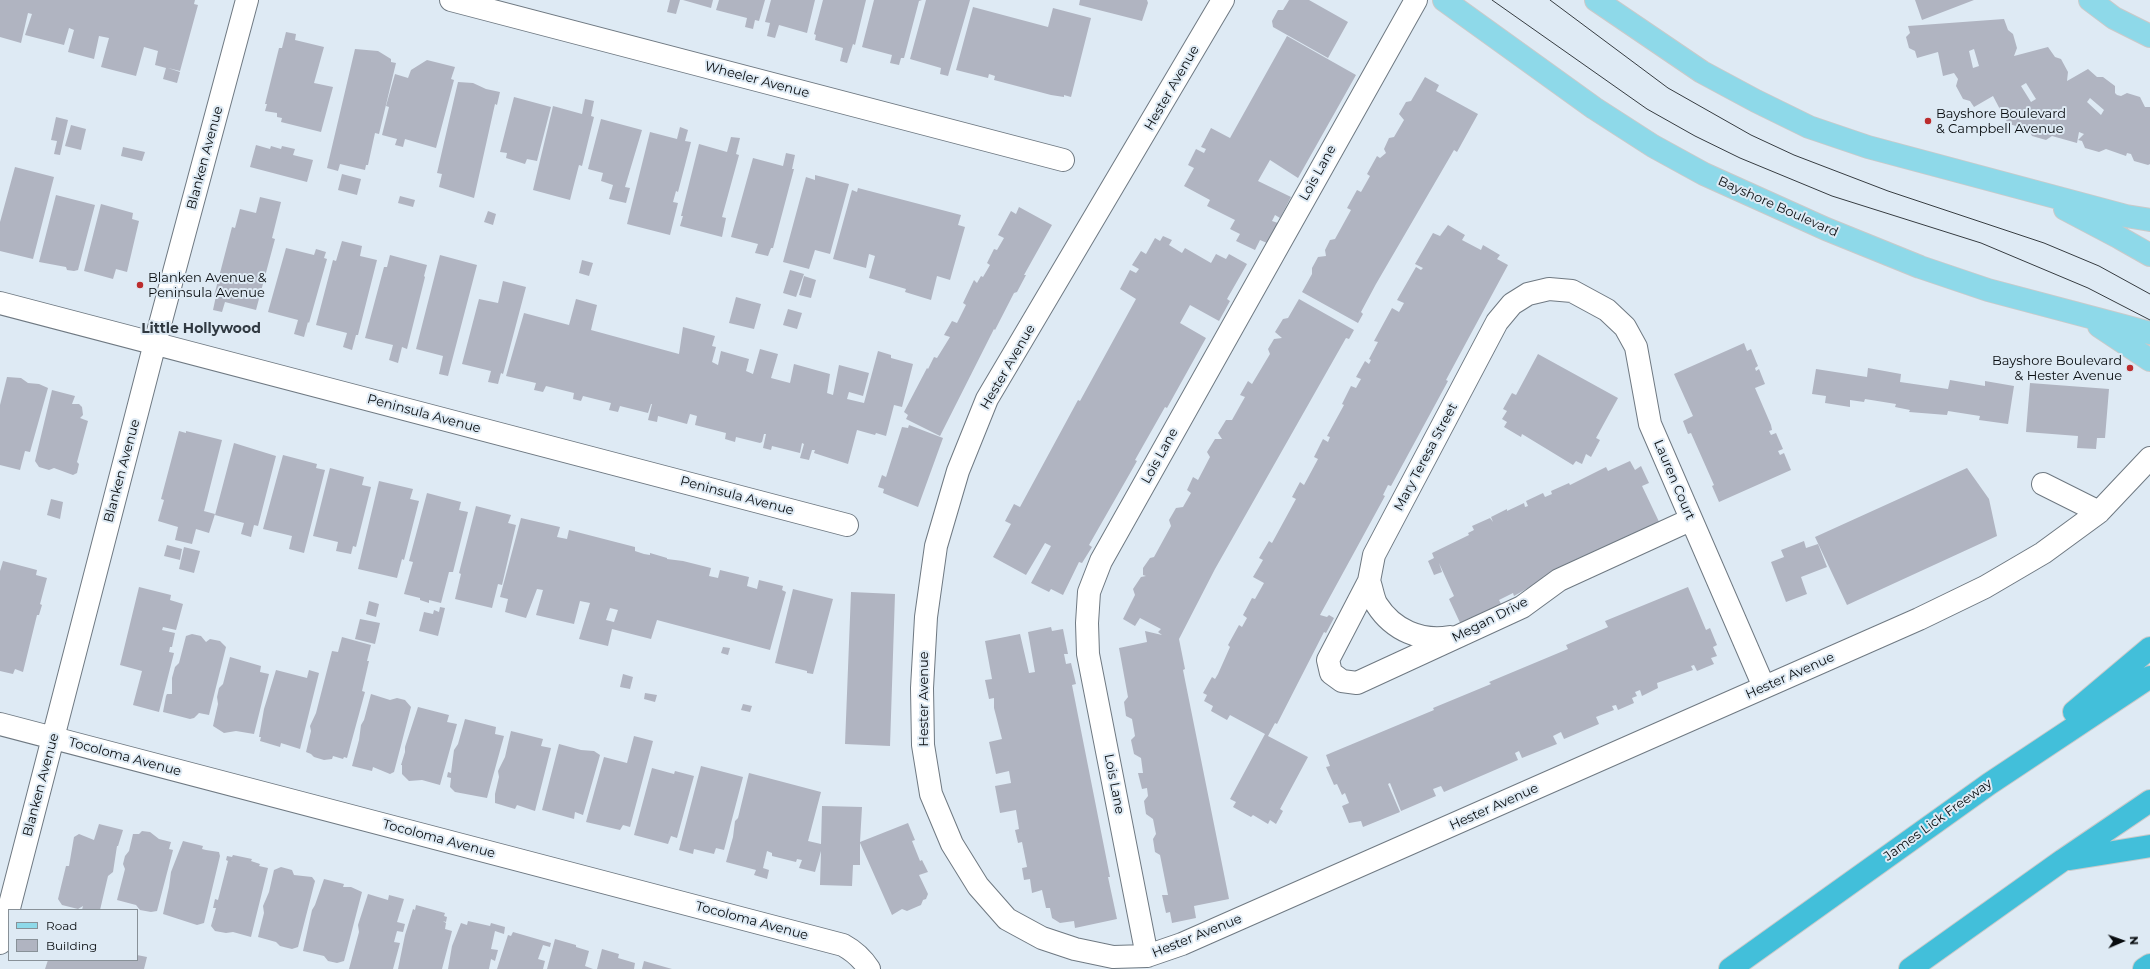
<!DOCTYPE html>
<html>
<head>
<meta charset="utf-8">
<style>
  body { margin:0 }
  #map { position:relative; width:2150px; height:969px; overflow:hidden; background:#deeaf4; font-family:Montserrat,sans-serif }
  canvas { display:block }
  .legend { position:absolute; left:8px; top:909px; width:130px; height:52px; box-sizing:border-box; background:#deeaf4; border:1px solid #889198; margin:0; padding:5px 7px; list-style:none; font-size:12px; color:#080c0f }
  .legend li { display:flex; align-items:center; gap:8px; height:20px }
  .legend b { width:20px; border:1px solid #889198 }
  .north { position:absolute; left:2102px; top:921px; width:40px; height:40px; -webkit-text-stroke:3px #deeaf4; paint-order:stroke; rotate:88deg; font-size:11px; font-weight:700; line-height:16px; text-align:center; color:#080c0f }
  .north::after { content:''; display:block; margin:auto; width:14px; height:18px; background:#080c0f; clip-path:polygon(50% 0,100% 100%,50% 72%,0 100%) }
</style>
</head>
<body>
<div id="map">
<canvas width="2150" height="969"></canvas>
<ul class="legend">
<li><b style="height:5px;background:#8ed9e9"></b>Road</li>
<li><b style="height:11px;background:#b0b4c1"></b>Building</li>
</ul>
<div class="north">N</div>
</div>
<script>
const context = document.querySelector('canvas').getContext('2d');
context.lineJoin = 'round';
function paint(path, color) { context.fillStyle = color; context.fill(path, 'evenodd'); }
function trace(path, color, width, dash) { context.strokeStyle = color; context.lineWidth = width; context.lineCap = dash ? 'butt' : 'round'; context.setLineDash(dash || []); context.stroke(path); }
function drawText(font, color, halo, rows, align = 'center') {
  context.font = font + ' Montserrat,sans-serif'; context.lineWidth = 4; context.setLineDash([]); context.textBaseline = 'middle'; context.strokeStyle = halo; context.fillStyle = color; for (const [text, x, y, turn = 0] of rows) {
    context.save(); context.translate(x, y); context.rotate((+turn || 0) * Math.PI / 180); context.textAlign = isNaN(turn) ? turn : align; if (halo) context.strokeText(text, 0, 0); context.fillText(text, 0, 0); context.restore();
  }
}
paint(new Path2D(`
  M0,0H195L194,4L198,5L180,71L168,68L180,72L177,83L163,79L166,68L155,65L158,51L144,47L136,76L101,67L109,38L99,36L94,59L68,52L74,30L69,28L64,45L25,35L32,14L28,13L21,43L0,37Z
  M670,0H680L676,14L667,12Z
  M683,0H713L711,8Z
  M719,0H765L759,21L755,20L753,29L745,27L747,18L716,10Z
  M771,0H815L807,33L779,25L775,38L767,36L770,23L765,22Z
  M823,0H866L855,45L853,44L847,63L840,61L843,48L815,40L816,35L814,34Z
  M874,0H922L919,1L904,58H901L899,65L890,63L892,55L862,47Z
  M926,0H970L948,76L940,74L941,68L910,59Z
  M1080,0H1147L1148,3L1142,21L1079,5Z
  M1289,0H1309L1348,22L1328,58L1273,27L1272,21L1278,10H1283Z
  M1915,0H1974L1922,20Z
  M973,7L1048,27L1053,8L1091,18L1071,97L1064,95V97L1051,95L994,80L995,76L989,74L988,78L956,70Z
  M2004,19L2008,30L2013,34L2017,48L2014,56L2048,47L2055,57L2061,59L2068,72L2067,81L2088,69L2097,77H2103L2115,86V93L2117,95L2121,96L2127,93L2140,97L2145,107H2150V164L2148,165L2134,161L2131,154L2127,153L2126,156L2106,149L2099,152L2085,148L2082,141L2078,140L2084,134L2079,132L2077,143L2052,136L2046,140L2032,136L2029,130L2006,123L2007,116L2004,117L1993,96L1974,107L1970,101L1963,99L1956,86L1958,79L1954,73L1943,76L1938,52L1917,58L1915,51L1909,48L1906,37L1910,33L1908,26ZM1974,49L1979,66L1973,68L1969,51ZM2026,83L2036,99L2031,102L2021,86ZM2090,98L2104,110L2101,115L2087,102Z
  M286,32L296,34L295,40L324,47L314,83L333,87L321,132L281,122L282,118L277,117V113L265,111L267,104H265L279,48H282Z
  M1287,36L1356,75L1298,178L1270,160L1258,181L1291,197L1280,218L1275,215L1272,221L1278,223L1267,243L1260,240L1255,250L1236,241L1240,234L1230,229L1235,220L1207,206L1210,200L1184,186L1194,168L1188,165L1196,149L1204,153L1206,149L1201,147L1211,128L1230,138Z
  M355,49L378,51L391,59V62L396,63L379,134L375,133L368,165H366L365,170L340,164L338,171L327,168Z
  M427,60L455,67L451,79L454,80L436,148L405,139L403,147L395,145L397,139L382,135L389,107L386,106L395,74L408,78L411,70Z
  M1425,77L1439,85L1436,91L1478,114L1457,152L1454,150L1376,284L1361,312L1363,314L1358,323L1302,292L1312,274V268L1318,257L1326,256L1325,250L1330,240L1335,239L1351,210L1347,208L1357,190L1361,192L1370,176L1367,174L1377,156L1380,158L1386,153L1384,149L1389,138L1394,137L1404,120L1399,114L1406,102L1411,101Z
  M458,82L473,83L486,89L500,92L497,105L495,104L474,198L439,187L442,174L437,173Z
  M514,97L551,107L537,161L527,159L525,164L506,158L507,153L500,152Z
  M585,99L594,101L591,116L594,117L582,166L579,165L570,200L533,190L553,106L582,114Z
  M56,117L68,120L60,155L54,154L57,141L51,140Z
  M601,119L642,130L625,187L630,188L626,203L609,199L613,185L601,181L603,173L588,169Z
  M71,125L86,129L81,150L65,146Z
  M680,127L688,130L685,141L691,142L678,192L676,191L673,202L678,203L670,235L627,224L650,132L677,139Z
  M731,137L740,138L736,154L739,155L722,217L726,218L722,237L680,226L683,216H681L699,144L727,152Z
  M256,145L270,149L271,146L281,149L282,146L295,149L293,155L313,160L307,182L250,167Z
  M123,147L145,152L142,161L121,156Z
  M786,153L795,155L792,169H794L773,248H771L768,256L755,253L758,244L731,237L753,158L783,166Z
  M15,167L54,177L33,259L0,251V222Z
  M342,174L361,179L357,195L338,190Z
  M815,175L849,184L830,254L815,250L809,269L783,262L806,177L815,180Z
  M858,188L961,215L958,225L965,227L950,280L937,276L931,300L905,292L906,289L869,278L875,256L869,254L866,268L833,259L852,190L857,192Z
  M56,195L95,205L78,270L74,271L67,270L66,267L39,262Z
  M400,196L415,200L413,207L398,203Z
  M260,197L281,202L272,238L275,239L256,310L225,302L222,312L213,310L216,296H214L232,227L235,228L240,209L256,213Z
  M101,204L133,213L132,219L139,221L127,272L116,269L113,279L84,271Z
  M1019,207L1052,225L1024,275H1026L1017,292L1014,293L995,330L994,329L940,436L906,419L908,415L904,412L927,368L928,369L934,357L937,358L950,337L944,335L952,321L957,323L966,305L963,303L974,280L977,283L981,276L983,277L990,265L987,263L994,249L997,250L1004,238L998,235L1011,211L1016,214Z
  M488,211L496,214L493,225L484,222Z
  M1448,225L1465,235L1462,240L1481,250L1483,245L1500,255L1497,259L1508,265L1446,380L1448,381L1391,486L1388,485L1383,495L1385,496L1320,615L1327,617L1329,615L1334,618L1326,633L1324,632L1277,724L1275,723L1268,736L1308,757L1280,809L1283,811L1276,824L1270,820L1268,824L1253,815L1251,817L1233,807L1236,802L1230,799L1265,734L1230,715L1227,720L1211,711L1213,706L1204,701L1207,695L1203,693L1212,677L1215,679L1218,674L1230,647L1228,645L1239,625L1242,627L1247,618L1243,615L1252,598L1255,599L1264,583L1253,577L1263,560L1259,558L1269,541L1272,543L1296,499L1292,497L1300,482L1304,485L1318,459L1314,457L1323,439L1328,442L1330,437L1327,436L1344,405L1342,404L1351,386L1356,388L1361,379L1356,377L1365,361L1369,364L1371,360L1369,359L1378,342L1374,341L1392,308L1399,312L1404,303L1397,300L1416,267L1421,270L1423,268L1415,264L1433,233L1440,236Z
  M1163,236L1172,240L1169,245L1182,253L1185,248L1211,263L1216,254L1226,259L1229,254L1247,264L1227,299L1230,301L1219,321L1190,305L1180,323L1206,338L1167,408L1165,407L1135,460L1137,461L1089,545L1092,547L1082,563L1079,562L1063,595L1051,589L1049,592L1031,583L1051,546L1045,543L1026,575L993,557L1011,524L1005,521L1014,504L1020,507L1078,400L1080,401L1136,299L1120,289L1130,270L1136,273L1139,269L1132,265L1141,251L1146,254L1155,238L1160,241Z
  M342,241L362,246L360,256L377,260L358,335H356L352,350L343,347L347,333L316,325L333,260L336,261Z
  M286,248L314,255L316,249L326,252L324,258L327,259L309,323L308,322L304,337L294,334L298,320L268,312Z
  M390,255L427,265L424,276L425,277L407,349L402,347L398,363L389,360L393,345L365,338L384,267H387Z
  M440,255L477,265L448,376L439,374L443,356L416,349Z
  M582,260L593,263L589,276L579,273Z
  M790,270L804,274L796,297L783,293Z
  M804,276L816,280L811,298L799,295Z
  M503,281L526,287L503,374L501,373L498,384L488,382L491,371L462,364L479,299L498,303Z
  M736,297L761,304L754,329L729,323Z
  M576,299L597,305L591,330L679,354L683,327L715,336L712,346L716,347L712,362L718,365L721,351L749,359L746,371L753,374L760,349L778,354L771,378L790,383L794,364L830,374L827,393L833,395L839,365L869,373L863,396L849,392L847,399L864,403L878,351L891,355V358L913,364L902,407L894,405L886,436L876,433L875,435L857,430L848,464L814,453L815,450H812L809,460L800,458L804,444L802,443L800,453L772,446L771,450L763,448L766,434H764L762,442L760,443L736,437L735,442L725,439L726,433L695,425L697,416L690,414L687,424L658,416L657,422L648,420L652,404H651L648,413L620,406L618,412L609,410L611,403L583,396L581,401L573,399L574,393L546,386L543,392L534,390L536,383L506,376L524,313L569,325Z
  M1299,299L1354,330L1349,339L1346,338L1215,569L1179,639L1185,669L1183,670L1229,899L1194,906L1196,918L1172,923L1170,912L1166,913L1162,895H1168L1160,855L1155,852L1153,839L1156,834L1153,819L1146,814L1144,801L1148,796L1147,788L1142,789L1138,773H1143L1141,758L1134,754L1131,740L1135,736L1132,719L1126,716L1124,702L1128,697L1119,648L1147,642L1145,631L1162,635L1158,632L1161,629L1140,618L1135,626L1123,619L1135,595L1133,589L1141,577L1146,576L1143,575V568L1150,558L1154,557L1171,526L1169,520L1176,508L1183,507L1191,493L1187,490L1193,477L1198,480L1210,457L1207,452L1215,439H1222L1218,433L1226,420H1232L1241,404L1245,397L1240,395L1248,381L1252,384L1270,354L1268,349L1274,339L1282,338L1275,332L1283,319L1288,318Z
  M788,309L802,313L797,329L783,325Z
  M1744,343L1747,351L1751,349L1758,366L1755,368L1756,371L1759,369L1765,384L1755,388L1771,425L1772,430L1769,431L1771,435L1776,433L1783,449L1778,451L1780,455L1784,453L1791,470L1719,502L1712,486L1714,485L1691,433L1688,434L1683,421L1693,416L1674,374Z
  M1538,354L1618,398L1596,438L1600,440L1591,457L1586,454L1582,464L1576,461L1573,465L1522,434L1521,437L1504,427L1507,422L1502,419L1507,411L1503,409L1512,393L1516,395Z
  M1868,368L1901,374L1900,382L1948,389L1950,380L1985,386V381L2014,386L2008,424L1979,420L1980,416L1948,411L1947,415L1909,412L1910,410L1895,407L1896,404L1865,399L1864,402L1850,400V407L1825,403L1826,396L1812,394L1816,369L1867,377Z
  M7,377L21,378L28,383L39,384L48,388L30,452L25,451L20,470L0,465V405Z
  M2030,383L2109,389L2105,438H2097L2096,449L2077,448L2078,436L2026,432Z
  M52,390L75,396L72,404H79L82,407L83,415L80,418L88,421L77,462L79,464L77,473L73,475L54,468L49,470L39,467L35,461Z
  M909,425L943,438L918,507L883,493L884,489L878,487L882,475L886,477L902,427L908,428Z
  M179,431L186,433V431L222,440L204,511L200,510L215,514L209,533L196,529L192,544L175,540L178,527L158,521L164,500L161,499Z
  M234,443L276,456L258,526L254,525L251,537L241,534L244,523L215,515Z
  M283,455L317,464L316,468L325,470L304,553L289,549L292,536L263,529Z
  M1630,461L1635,470L1641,466L1649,483L1642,486L1662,528L1540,581L1514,596L1513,593L1499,600L1503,608L1462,627L1449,599L1454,596L1439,563L1442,572L1434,575L1428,561L1434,558L1432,553L1469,535L1468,533L1474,530L1472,526L1490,518L1493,522L1491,517L1507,509V511L1524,503L1525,507L1528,506L1526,501L1543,493L1545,497L1552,494L1551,491L1569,483L1570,485L1606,467L1608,471Z
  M330,468L364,477L362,485L371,487L356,547L353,546L351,554L336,551L338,542L313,536Z
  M1967,468L1989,499L1997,536L1847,605L1815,537Z
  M379,481L413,489L410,499L419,501L404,560L402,559L397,578L358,569Z
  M427,493L461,502L459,510L468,512L453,572H449L441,603L429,600V603L420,600V598L404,594L413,562L409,561Z
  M51,499L63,502L60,519L47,515Z
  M476,506L511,515L508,523L516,525L502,585L498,584L492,608L455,599L461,574L459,573Z
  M521,518L560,527L557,537L567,539L569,530L635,547V551L644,554L650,555V553L667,558V559L683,561L711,568L709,576L718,578L720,570L749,577L747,586L757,589L759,580L783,586L782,590L786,592L770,650L657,620L651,639L612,629L608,646L579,639L590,603L580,601L574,624L536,615L543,590L537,589L526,618L505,612L508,599L500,597ZM610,608L618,610L614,622L606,620Z
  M1804,541L1806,548L1818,544L1827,567L1801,577L1807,594L1786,602L1771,562L1784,557L1781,550Z
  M167,545L182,549L180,560L164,556Z
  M184,547L200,551L194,573L179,569Z
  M3,561L37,570L36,575L47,578L40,604L42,605L39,615H37L23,672L15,669L13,674L0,671V571Z
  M139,587L171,595L170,600L183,604L176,630L163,627L162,630L175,633L172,647H170L169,652L174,653L159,712L133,705L142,671L120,665Z
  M1688,587L1706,630L1710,628L1717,645L1713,647L1717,656L1711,658L1714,664L1697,671L1694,665L1691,666L1693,670L1657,683L1658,688L1642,696L1640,690L1635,692L1637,696L1632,698L1634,703L1618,710L1616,705L1612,706L1614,710L1596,717L1599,724L1564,739L1561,732L1553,736L1557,744L1522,758L1519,751L1515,753L1518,760L1444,792L1441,786L1433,789L1436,796L1401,811L1390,783L1388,784L1400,812L1363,827L1361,821L1349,823L1342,806L1349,803L1345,793L1342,795L1337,784L1334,785L1326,767L1330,766L1326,755L1434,710L1433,708L1491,684L1489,682L1568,649L1566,645L1608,627L1605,621Z
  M793,589L833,599L813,674L807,673V671L775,663Z
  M851,592L895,594L890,746L845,744Z
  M369,601L379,604L376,617L366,614Z
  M440,607L445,608L438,636L419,631L424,612L433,614L434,610L439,612Z
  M360,619L380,623L375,644L355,639Z
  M1051,627L1052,631L1063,629L1068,654H1064L1066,664L1071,663L1076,684L1072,685L1110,877H1108L1117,919L1075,928L1074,921L1060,923L1052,918L1050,908H1046L1042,890L1032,893L1030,879L1024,880L1022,868L1027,867L1022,842L1018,843L1015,830L1019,829L1016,810L1000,813L995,786L1011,783L1009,771L996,774L989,742L1002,739L994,708V698L989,699L985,680L992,679L985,641L1020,634L1029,673L1035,672L1028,632Z
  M192,634L201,636L206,642L210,639L220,641L226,647L209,715L199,713L194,718L190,719L163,712L166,696L167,694H172V678L175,667L179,663L186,636Z
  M342,637L371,645L367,661H369L362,691L365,692L347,758L344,757L343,759L333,756L332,759L324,760L314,757L311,754L306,752L311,731L310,726L316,713L332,651L338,652Z
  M723,647L730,648L728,655L721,653Z
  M230,657L261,666L260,672L269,674L254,734L236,731L224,733L213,726L218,704L217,697L219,688L223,684Z
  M276,670L307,678L309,670L319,673L300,749L281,743L280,747L260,741L261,737H259L264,709Z
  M623,674L633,677L630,689L620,687Z
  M645,693L657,695L655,702L644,699Z
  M371,694L390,700L397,698L405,700L411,707L394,772L390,774L373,767L372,771L352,766L359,740L361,725L364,720Z
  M743,704L752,706L750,712L741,710Z
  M418,707L449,715L447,722L457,724L440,785L422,780L409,781L402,774V765H401L405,752V747Z
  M465,719L496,727L495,734L504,736L487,798L455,792L450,787L451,778L447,777L448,772L451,773L454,750L458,744Z
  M511,731L543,739L541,746L551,748L535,811L517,805L515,809L495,803V794L499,777L498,771L505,757Z
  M634,736L653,741L630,827L623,825L620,830L586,822L604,757L627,763Z
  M559,744L581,750L594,751L600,755L583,815L575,812L574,819L542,810Z
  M701,766L743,777L724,850L716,848L714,854L694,849L693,854L679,850Z
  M652,768L674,774L675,771L694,776L677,838L671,836L668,844L634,835Z
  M749,773L821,792L808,841L821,844L822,806L862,807L860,842L908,823L915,840L912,841L920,861L922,860L928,872L919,875L928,894L926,899L923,900L921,905L907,911L902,909L892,915L860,843V865H853L852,886L820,885L821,851L815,872L799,868L802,860L797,859L796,862L772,856V853L767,851L763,868L769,870L767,879L754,875L756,870L726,862L733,837L735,821L738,818Z
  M99,824L123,830L118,846H117L113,872L108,876L100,910H82L83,906L78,909L62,905L58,899L66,866H69L74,837L79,834L94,840Z
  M142,831L150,832L159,839L171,842L169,849L173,850L157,911L151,912L140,910L136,905L117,900L125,869L123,864L125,856L129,851L133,834H139Z
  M183,841L203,846L202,849L206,850L219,852L220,856L204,923L197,925L163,914L169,887L171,872Z
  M233,855L252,859L251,861L260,864L259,866L268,868L251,937L233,932L226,933L215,931L211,926L216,908H213L215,899L218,900L228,861L226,860L227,856L232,857Z
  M281,867L292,870L294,875L312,877L315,881L298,947L292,949L280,946L276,942L258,937L264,913L263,906L269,892L274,870Z
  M324,879L344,884L343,887H351L362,892L344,961L337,963L328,961L324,956L303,951L312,910L315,905Z
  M368,894L388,900L389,895L404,899L397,922L405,924L403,932L397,931L394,942L400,943L393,969H349L359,932L358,925Z
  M416,905L445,913L444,916L447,917L446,922L443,921L446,923L445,929L452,931L442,969H398L405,935L413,909L415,910Z
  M468,921L490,926L491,923L505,927L504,934L495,931L491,949L498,950L495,961L491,959L489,969H448L452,946L461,923L467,925Z
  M513,932L551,943L550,947L543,945L538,959L545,961L543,969H497L508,935L511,936Z
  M555,939L576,945V947L589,951L585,966L593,969H547Z
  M602,949L619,954L618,958L635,963L634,969H597Z
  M137,955L147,957L144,969H45L48,960H137Z
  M644,961L672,969H642Z`), '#b0b4c1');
const minor = new Path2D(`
  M451,0L1063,160
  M1223,0L987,399L958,471L936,546L926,617L922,688L923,745L931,794L952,844L978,886L1007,919L1042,938L1075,949L1113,957L1147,956L1182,944L1919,619L1985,587L2043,553L2099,512L2150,458
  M0,303L847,525
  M2043,484L2099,512
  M1690,520L1559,580L1522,607L1357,683L1342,681L1331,673L1328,660L1369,581L1374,555L1497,322L1512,304L1528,294L1549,289L1572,291L1607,310L1625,327L1636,347L1650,424L1764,687
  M1369,581C1372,588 1373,599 1377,605C1393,630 1421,642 1450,637
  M0,724L843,945C854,951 862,958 869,969
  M0,943L155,343L247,0
  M1147,956L1088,654L1087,623L1089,592L1101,561L1416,0`);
const major = new Path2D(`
  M1444,0L1594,108L1653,146L1704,174L1826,229L1920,267L1988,290L2150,333
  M1596,0L1702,72L1756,101L1809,127L1868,147L2126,216L2150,220
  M2090,0L2114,18L2150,36
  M2065,209L2120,238L2150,255
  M2099,326L2150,360`);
const highway = new Path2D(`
  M2074,712L2150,648
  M2070,859L2150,846
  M1730,969L1989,784L2150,677
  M1910,969L2063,860L2150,801
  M2144,969L2150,965`);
trace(minor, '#6f7982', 24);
trace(major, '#c9caca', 24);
trace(highway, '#c9caca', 24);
trace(minor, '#fff', 22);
trace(major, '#8ed9e9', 22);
trace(highway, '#42bfda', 22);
trace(new Path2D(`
  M1492,0L1647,109L1695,136L1740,158L1832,196L1981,243L2088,288L2150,320
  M1550,0L1668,88L1751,135L1794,155L1888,191L2044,243L2099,266L2150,294`), '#363c41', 1);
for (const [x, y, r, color] of [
  [1928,121,4,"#bb2c2d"],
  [140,285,4,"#bb2c2d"],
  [2130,368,4,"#bb2c2d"]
]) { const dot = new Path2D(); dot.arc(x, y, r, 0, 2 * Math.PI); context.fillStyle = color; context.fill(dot); trace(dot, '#deeaf4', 1.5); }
drawText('13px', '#080c0f', '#deeaf4', [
  ["Wheeler Avenue",757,80,15],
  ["Hester Avenue",1172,88,-60],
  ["Blanken Avenue",205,158,-75],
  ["Lois Lane",1318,173,-61],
  ["Bayshore Boulevard",1778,207,24],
  ["Hester Avenue",1008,367,-60],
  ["Peninsula Avenue",424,414,15],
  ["Lois Lane",1160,456,-61],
  ["Mary Teresa Street",1426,457,-62],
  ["Blanken Avenue",122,471,-75],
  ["Lauren Court",1674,480,67],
  ["Peninsula Avenue",737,496,15],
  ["Megan Drive",1490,620,-27],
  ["Hester Avenue",1790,676,-24],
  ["Hester Avenue",924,699,-90],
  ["Tocoloma Avenue",125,757,15],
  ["Lois Lane",1114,784,79],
  ["Blanken Avenue",41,785,-75],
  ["Hester Avenue",1494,807,-24],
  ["James Lick Freeway",1938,820,-36],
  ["Tocoloma Avenue",439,839,15],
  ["Tocoloma Avenue",752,921,15],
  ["Hester Avenue",1197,936,-22]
]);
drawText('13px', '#080c0f', '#deeaf4', [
  ["Bayshore Boulevard",1936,114],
  ["& Campbell Avenue",1936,129],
  ["Blanken Avenue &",148,278],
  ["Peninsula Avenue",148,293],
  ["Bayshore Boulevard",2122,361,"right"],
  ["& Hester Avenue",2122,376,"right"]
], 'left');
drawText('bold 14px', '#303941', '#deeaf4', [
  ["Little Hollywood",201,329]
]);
</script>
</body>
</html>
